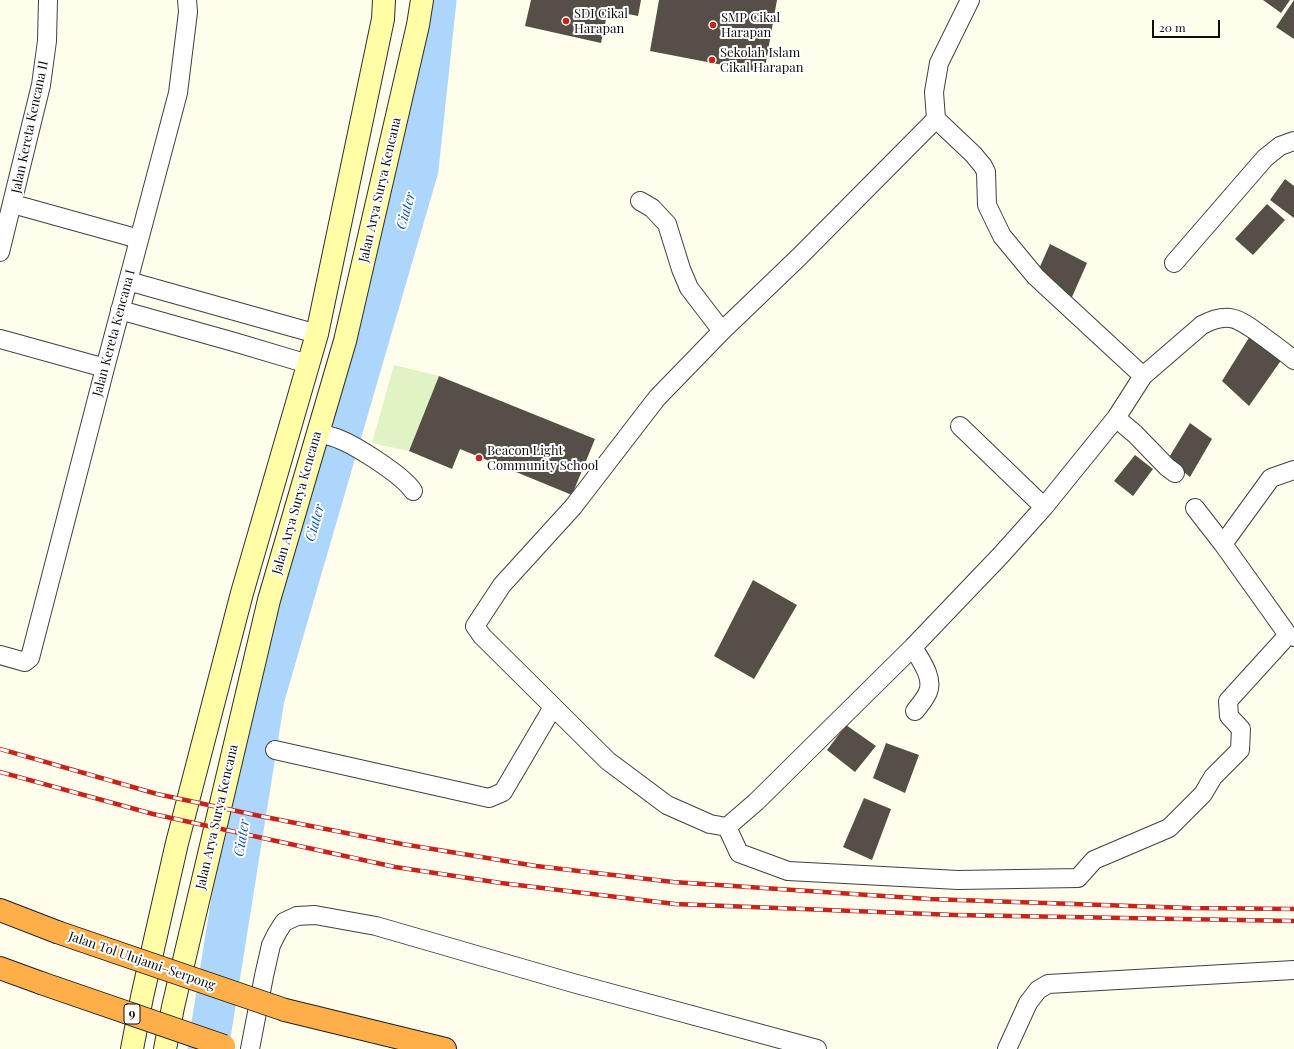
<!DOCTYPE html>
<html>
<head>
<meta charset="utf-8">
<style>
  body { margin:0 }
  #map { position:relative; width:1294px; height:1049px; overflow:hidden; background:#fffdec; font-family:"Playfair Display",serif }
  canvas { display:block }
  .scale { position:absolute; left:1152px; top:20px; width:68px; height:18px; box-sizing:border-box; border:2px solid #0d0d0d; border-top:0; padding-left:5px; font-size:12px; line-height:14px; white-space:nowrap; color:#0d0d0d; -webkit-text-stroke:3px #fff; paint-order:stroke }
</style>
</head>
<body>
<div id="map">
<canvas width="1294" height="1049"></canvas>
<div class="scale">20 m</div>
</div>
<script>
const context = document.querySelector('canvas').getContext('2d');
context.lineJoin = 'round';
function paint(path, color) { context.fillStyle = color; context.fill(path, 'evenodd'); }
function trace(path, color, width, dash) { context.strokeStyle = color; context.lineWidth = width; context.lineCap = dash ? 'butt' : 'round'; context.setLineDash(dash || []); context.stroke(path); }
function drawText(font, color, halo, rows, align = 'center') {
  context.font = font + ' "Playfair Display",serif'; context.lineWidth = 4; context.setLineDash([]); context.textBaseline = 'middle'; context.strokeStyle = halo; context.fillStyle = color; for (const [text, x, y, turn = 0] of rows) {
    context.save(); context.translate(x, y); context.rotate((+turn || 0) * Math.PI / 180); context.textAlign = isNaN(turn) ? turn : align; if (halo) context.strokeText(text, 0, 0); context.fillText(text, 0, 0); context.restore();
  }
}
paint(new Path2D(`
  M394,365L439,376L409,451L372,443Z`), '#dff3c5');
trace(new Path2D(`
  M208,1049L264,698L418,169L436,0`), '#acd6fb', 41);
paint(new Path2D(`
  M531,0H641L638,16L608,10L601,43L525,26Z
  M659,0H777L764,73L650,51Z
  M1263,0H1290L1281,13Z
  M1294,0V39L1276,27Z
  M1285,179L1294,186V218L1270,200Z
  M1267,204L1285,220L1253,255L1235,239Z
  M1050,244L1087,263L1072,297L1038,271Z
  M1250,336L1282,359L1249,406L1222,381Z
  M439,376L595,439L572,495L460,449L452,469L409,451Z
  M1190,423L1212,439L1190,477L1168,459Z
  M1135,455L1153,469L1133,496L1114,481Z
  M753,580L797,605L754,679L714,656Z
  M846,725L876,746L855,772L827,750Z
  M886,743L919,755L905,793L873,778Z
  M864,798L891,809L872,860L843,847Z`), '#564f48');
const street = new Path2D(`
  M970,0L939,63L934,92L936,119L973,154L983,166L986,172L987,205L1002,236L1036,277L1143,376
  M640,201L652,208L667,224L681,269L689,288L722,331
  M13,204L139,239
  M0,252L41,85L47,41L48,0
  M1174,263L1265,158L1280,146L1294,141
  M128,281L317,334
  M120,310L234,342L308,364
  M0,339L105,368
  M1116,418L1135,434L1167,467L1175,473
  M960,426L1044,507
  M317,434C322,435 328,435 333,437C351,442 403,475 413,491
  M1195,508L1223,544L1288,635L1294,637
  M1223,544L1271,478L1294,470
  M913,647L756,802L727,827L710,824L667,805L608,761L482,636L475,626L502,585L573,507L657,398L722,331L799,257L936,119
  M0,655L25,662L30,658L31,654L105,368L178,93L188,12L187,0
  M915,711C920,705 925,699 928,692C934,677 920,660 913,647L1001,555L1044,507L1116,418L1143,376L1202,325C1229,311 1239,319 1261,335C1272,343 1283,351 1294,360
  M275,750L489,798L503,792L553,707
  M727,827L739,853L788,871L958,880L1078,878L1094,860L1169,828L1203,794L1213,777L1240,750L1241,729L1229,716L1228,701L1288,635
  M250,1049L264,976L271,945L277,933L284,922L297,916L315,915L376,926L573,983L817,1049
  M1007,1049L1028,1003L1038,990L1048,984L1294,970`);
const secondary = new Path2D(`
  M132,1049L142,997L177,843L242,593L317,334L383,19L384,0
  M165,1049L173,1007L269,600L345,341L418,25L422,0`);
const highway = new Path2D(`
  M0,910L57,932
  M0,968L41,983
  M285,1010L445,1049`);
trace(street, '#404040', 20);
trace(secondary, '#2f2f2f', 24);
trace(highway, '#1e1e1e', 24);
trace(street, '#fff', 18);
trace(secondary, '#fffea7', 22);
trace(highway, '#ffaf4a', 22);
const rail = new Path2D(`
  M0,749L157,794L260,816L402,844L536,866L673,882L929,899L1189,908L1294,909
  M0,772L153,814L395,867L501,883L675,904L955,915L1294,921`);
trace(rail, '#c7231a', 4.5);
trace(rail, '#fff', 3, [9]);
const highwayBridge = new Path2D(`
  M57,932L285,1010
  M41,983L224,1046`);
trace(highwayBridge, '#1e1e1e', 24, []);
trace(highwayBridge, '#ffaf4a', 22);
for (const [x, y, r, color] of [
  [566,21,4,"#c7231a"],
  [713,25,4,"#c7231a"],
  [712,60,4,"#c7231a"],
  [479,458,4,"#c7231a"]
]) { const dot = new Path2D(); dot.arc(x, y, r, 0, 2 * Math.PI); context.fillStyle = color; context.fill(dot); trace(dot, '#fff', 1.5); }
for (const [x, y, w] of [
  [132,1014,16]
]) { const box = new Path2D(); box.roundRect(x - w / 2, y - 10, w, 20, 3); context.fillStyle = '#fff'; context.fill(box); trace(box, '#0d0d0d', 1); }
drawText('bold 12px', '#0d0d0d', null, [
  ["9",132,1014]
]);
drawText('13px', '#0d0d0d', '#fff', [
  ["SDI Cikal",574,14],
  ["Harapan",574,29],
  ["SMP Cikal",721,18],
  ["Harapan",721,33],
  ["Sekolah Islam",720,53],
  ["Cikal Harapan",720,68],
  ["Beacon Light",487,451],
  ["Community School",487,466]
], 'left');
drawText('13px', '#0d0d0d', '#fff', [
  ["Jalan Kereta Kencana II",30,127,-78],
  ["Jalan Arya Surya Kencana",380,190,-77],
  ["Jalan Kereta Kencana I",114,333,-75],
  ["Jalan Arya Surya Kencana",297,503,-74],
  ["Jalan Arya Surya Kencana",217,817,-77],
  ["Jalan Tol Ulujami–Serpong",142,961,19]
]);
drawText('italic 14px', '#0c55a8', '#fff', [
  ["Ciater",406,211,-74],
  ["Ciater",315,523,-74],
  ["Ciater",242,838,-81]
]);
</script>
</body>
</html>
